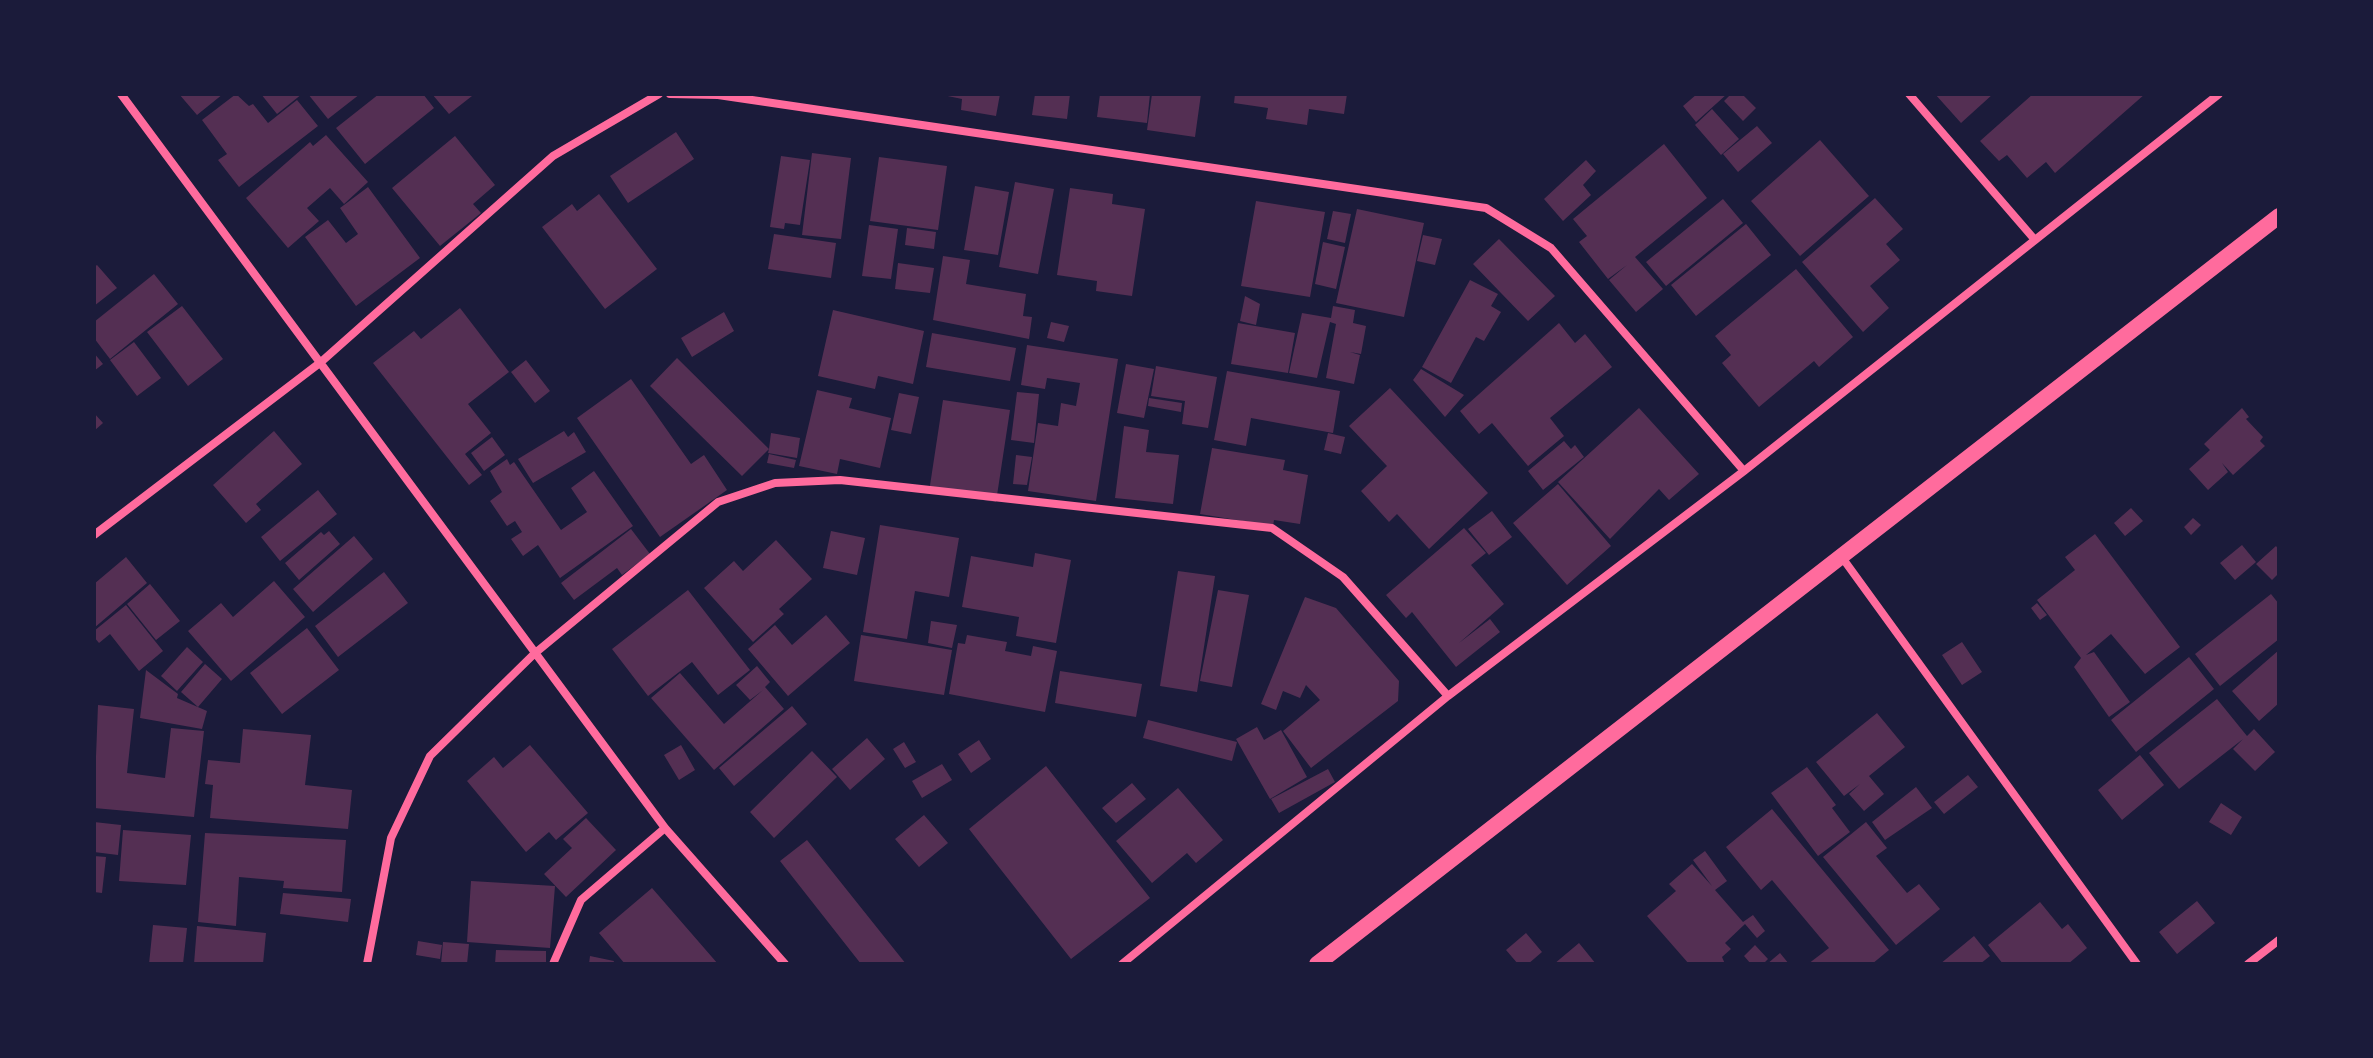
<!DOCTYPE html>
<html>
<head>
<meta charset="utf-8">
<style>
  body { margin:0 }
  #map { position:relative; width:2373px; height:1058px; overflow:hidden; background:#1b1b3a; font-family:Jost,sans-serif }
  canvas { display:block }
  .frame { position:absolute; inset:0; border:96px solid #1b1b3a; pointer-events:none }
</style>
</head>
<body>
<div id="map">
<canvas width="2373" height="1058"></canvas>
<div class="frame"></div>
</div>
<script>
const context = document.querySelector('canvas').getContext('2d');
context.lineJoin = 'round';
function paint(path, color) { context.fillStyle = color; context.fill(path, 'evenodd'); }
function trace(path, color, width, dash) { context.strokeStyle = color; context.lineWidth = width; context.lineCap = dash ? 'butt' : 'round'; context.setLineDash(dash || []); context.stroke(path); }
paint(new Path2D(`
  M179,94H223L197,115Z
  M236,94L249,106L253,104L268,123L297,100L318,126L239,187L218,160L227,154L202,120Z
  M261,94H302L277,114Z
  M308,94H360L328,119Z
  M379,94H423L434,108L365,164L336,128Z
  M432,94H470L472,96L449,114Z
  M938,94H1000L996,116L961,110L962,99Z
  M1035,94H1070L1067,119L1032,115Z
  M1100,94H1150L1147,123L1097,117Z
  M1152,94H1201L1195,137L1147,130Z
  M1235,94H1347L1344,114L1309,109L1307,125L1266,119L1268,108L1234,103Z
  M1697,94H1727L1696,122L1683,106Z
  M1731,94H1742L1756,108L1743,121L1724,101Z
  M1935,94H1993L1961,123Z
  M2033,94H2145L2055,173L2046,162L2027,178L2007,155L1999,161L1980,141Z
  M1712,109L1739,139L1721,155L1695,125Z
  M1757,126L1772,143L1738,172L1723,154Z
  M676,132L694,159L628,203L610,176Z
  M326,135L368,182L344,204L330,188L307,208L319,221L288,248L246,198L310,142L313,146Z
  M455,136L495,185L473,204L481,213L440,246L392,188Z
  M1820,140L1869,196L1800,256L1751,201Z
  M1664,144L1707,198L1635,257L1663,289L1636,312L1609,280L1627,265L1608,279L1579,242L1587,236L1573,219Z
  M812,153L851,158L841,239L802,235Z
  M781,156L810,160L800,225L785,223L784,229L770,227Z
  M879,157L947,166L938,230L870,221Z
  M1586,160L1596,171L1583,185L1591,195L1563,221L1544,199Z
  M1015,182L1054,189L1038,274L999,267Z
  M975,186L1009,192L998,255L964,250Z
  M368,187L420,258L356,306L305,237L328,220L346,243L358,234L340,208Z
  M1070,188L1113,194L1112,204L1145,209L1132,296L1096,291L1097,281L1057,275Z
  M599,194L657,269L605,309L542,227L572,204L577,211Z
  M1875,198L1903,229L1886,244L1900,260L1870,286L1889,308L1863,332L1802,262Z
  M1723,199L1743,223L1666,286L1646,262Z
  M1256,201L1325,212L1310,297L1241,286Z
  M1357,209L1424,223L1404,317L1336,303Z
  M1333,211L1351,214L1345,243L1327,239Z
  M1746,224L1771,255L1696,316L1671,285Z
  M869,225L898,229L891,279L862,276Z
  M907,228L936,232L934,249L905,245Z
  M774,234L836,243L831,278L768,269Z
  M1423,235L1442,239L1435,265L1417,261Z
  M1499,239L1555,296L1528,321L1473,264Z
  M1323,242L1345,247L1336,289L1315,284Z
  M943,256L970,260L966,284L1026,294L1023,316L1032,317L1029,339L933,320Z
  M898,263L934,268L930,293L895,289Z
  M97,265L117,288L94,306V267Z
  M1796,269L1853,337L1819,367L1814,361L1759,407L1722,363L1731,355L1715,336Z
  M154,274L178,304L110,359L94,338V322Z
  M1470,280L1498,294L1491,306L1501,312L1484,341L1476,337L1451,383L1422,367Z
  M1245,296L1260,304L1256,325L1240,321Z
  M182,306L223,359L188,386L147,332Z
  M1333,306L1355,310L1353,323L1366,326L1361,354L1350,352L1360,355L1354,384L1326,378L1336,324L1330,322L1317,378L1289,373L1302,313L1331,318Z
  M460,308L509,372L468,404L491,433L465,454L482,475L469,485L373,363L414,331L421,339Z
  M833,310L924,331L913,384L878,376L875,389L818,376Z
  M724,312L734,331L692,357L681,338Z
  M1051,322L1069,326L1064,342L1047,338Z
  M1238,323L1295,333L1288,373L1231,364Z
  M1559,323L1575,343L1585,334L1612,367L1550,418L1564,436L1528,466L1492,423L1479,434L1460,411Z
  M932,333L1016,348L1010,381L926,367Z
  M134,342L161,378L137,396L110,360Z
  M1027,345L1118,359L1096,501L1028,491L1038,423L1058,426L1061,403L1076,406L1080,383L1047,378L1045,389L1021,385Z
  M94,353L103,364L94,371Z
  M677,358L769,449L771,433L800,438L797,458L768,453L769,449L742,476L650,386Z
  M526,360L550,391L535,403L511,372Z
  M1126,364L1154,369L1144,418L1117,413Z
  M1156,366L1217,377L1208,428L1182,424L1185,401L1151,396Z
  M1421,369L1464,395L1445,417L1413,380Z
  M1227,371L1340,391L1333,433L1251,418L1246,446L1214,440Z
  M631,379L691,464L704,455L727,490L660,537L577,418Z
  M1390,388L1488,493L1429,549L1397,514L1389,522L1361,491L1387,466L1349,426Z
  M817,390L852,398L849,408L891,418L880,468L840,459L837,474L799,466Z
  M1017,392L1039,394L1034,443L1011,440Z
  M899,393L919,397L911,434L891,430Z
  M1149,398L1182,403L1181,412L1148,406Z
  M943,400L1010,410L996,502L929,492Z
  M1639,408L1699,474L1669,500L1659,489L1610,539L1558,482Z
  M2242,408L2249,417L2246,419L2263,437L2260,441L2265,446L2233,475L2222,463L2228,472L2208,490L2189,469L2210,450L2204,444Z
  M94,413L103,423L94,431Z
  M1124,426L1149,430L1146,452L1179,455L1173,504L1115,498Z
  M274,431L302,464L256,504L261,510L246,523L213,485Z
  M564,431L568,437L574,432L586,452L533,483L518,459Z
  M1328,433L1345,437L1341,454L1324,450Z
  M492,437L505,455L484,471L471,453Z
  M1564,441L1571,449L1575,445L1584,457L1543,490L1528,471Z
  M1212,448L1285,460L1283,470L1308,475L1300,524L1274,520L1273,526L1200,514Z
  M769,454L796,460L794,468L767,463Z
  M1016,455L1032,457L1027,485L1013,484Z
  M507,459L510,465L514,462L561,530L587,512L571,488L594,471L633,526L560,578L538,545L523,556L511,539L522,532L515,521L507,526L490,501L502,492L490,471Z
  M1558,484L1611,546L1567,585L1513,523Z
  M318,490L337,514L280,561L261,537Z
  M2131,508L2143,521L2125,536L2114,523Z
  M1492,511L1512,537L1489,555L1468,529Z
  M2193,518L2201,525L2191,535L2184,527Z
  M880,525L959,538L949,597L915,591L907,639L863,632Z
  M1464,528L1486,553L1471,565L1504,604L1459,643L1490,619L1500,632L1456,667L1412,612L1406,618L1386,595Z
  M631,529L650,554L622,575L617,568L574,600L561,583Z
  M329,531L340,544L299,580L285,563L321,532L324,535Z
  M831,531L865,538L857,575L823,568Z
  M2095,534L2180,647L2145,674L2111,634L2086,655L2094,652L2130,702L2109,717L2074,667L2081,658L2037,600L2075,570L2065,557Z
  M354,536L373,559L313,612L293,589Z
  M776,540L812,579L779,609L784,614L753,642L704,588L734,561L743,571Z
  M2242,545L2256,562L2235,580L2220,563Z
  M2276,546L2279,550V573L2272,580L2256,564Z
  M1035,553L1071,560L1056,643L1016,636L1019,617L962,607L971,556L1033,567Z
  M126,557L147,583L94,628V584Z
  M1178,571L1215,576L1197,692L1160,686Z
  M384,572L408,603L338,657L315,626Z
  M274,581L305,617L231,681L188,631L221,603L233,617Z
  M150,584L180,621L156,640L127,604Z
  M688,590L750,670L718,695L692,662L648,696L612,649Z
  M1218,590L1249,595L1232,687L1200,681Z
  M2271,594L2279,604V639L2220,686L2195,654Z
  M1305,597L1336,608L1399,681L1398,701L1311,768L1283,731L1320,700L1306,685L1300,698L1283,691L1276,710L1261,704Z
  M2037,603L2047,615L2040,620L2031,608Z
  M126,605L163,651L139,671L110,634L99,643L94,637V631Z
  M826,615L850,643L788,696L748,649L775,625L792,645Z
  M931,621L957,625L952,648L928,643Z
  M307,628L339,670L282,714L250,673Z
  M861,635L952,650L944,695L854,681Z
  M967,635L1007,642L1005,651L1031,656L1033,646L1057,651L1045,712L949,694L958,643L965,644Z
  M1962,642L1982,672L1962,685L1942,655Z
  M187,647L203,662L177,691L161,676Z
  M2279,650V703L2259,721L2232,691Z
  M2189,657L2214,689L2136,752L2111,720Z
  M205,664L222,679L198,707L181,692Z
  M757,666L770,682L765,687L784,709L714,770L651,698L680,673L724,724L763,690L750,700L736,685Z
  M146,670L178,694L177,698L207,711L202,729L140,718Z
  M1060,671L1142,684L1136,717L1055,703Z
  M2217,699L2247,736L2254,729L2275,752L2255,771L2233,749L2243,739L2179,789L2149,753Z
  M98,705L134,709L127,773L165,778L171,728L204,731L194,817L94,808Z
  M792,706L807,724L734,786L719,768Z
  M1877,713L1905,747L1869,776L1884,794L1864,811L1849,794L1860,784L1844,796L1816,762Z
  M1148,720L1237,742L1232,761L1143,738Z
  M1257,727L1264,740L1281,730L1307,777L1270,799L1236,739Z
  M243,729L311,735L305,785L352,790L348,829L210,818L213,785L205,784L208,760L240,763Z
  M867,738L885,759L850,790L832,769Z
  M979,740L991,759L971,773L958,754Z
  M904,742L916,762L905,768L893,749Z
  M530,745L588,813L556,840L549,832L526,852L467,781L494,757L503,768Z
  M681,745L695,770L679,780L664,755Z
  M812,751L837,777L774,838L750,812Z
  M2140,755L2164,785L2122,820L2098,790Z
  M942,764L952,780L922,798L912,781Z
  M1046,766L1150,898L1071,959L969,829Z
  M1807,767L1836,805L1832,808L1850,832L1818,856L1771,793Z
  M1328,769L1335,782L1279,813L1271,799Z
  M1968,775L1978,787L1944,814L1934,802Z
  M1132,783L1146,799L1116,823L1102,808Z
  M1916,787L1932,808L1885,840L1872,822Z
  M1178,788L1223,840L1196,863L1187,853L1152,883L1116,841Z
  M2221,803L2242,817L2231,835L2209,822Z
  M1772,809L1889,950L1872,964H1808L1829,948L1772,880L1761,890L1726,847Z
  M924,815L948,843L919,867L895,839Z
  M586,818L616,850L566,897L544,874L572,848L563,839Z
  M94,822L121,825L118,855L94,852Z
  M1866,822L1887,848L1876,856L1907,893L1919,884L1940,909L1896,945L1823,857Z
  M123,830L191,835L186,885L119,881Z
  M205,833L346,840L342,892L283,888L284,881L239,877L236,926L198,922Z
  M807,840L906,964H861L780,861Z
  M1705,851L1727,881L1715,890L1743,922L1753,915L1765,931L1757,938L1745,924L1725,943L1731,949L1722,957L1725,964H1689L1647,916L1676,891L1669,884L1692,864L1712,886L1693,860Z
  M94,856L106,857L102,893L94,892Z
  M471,881L555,886L550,948L467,942Z
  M652,888L718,964H625L599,933Z
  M283,893L351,899L348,922L280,914Z
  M2197,901L2215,923L2177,954L2159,932Z
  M2040,902L2062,929L2068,924L2087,948L2068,964H2003L1988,945Z
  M153,925L187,928L183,964H149Z
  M197,926L266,933L263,964H194Z
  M1526,933L1542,952L1528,964H1518L1506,950Z
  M1974,936L1990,956L1980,964H1940Z
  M418,941L442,945L440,959L416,955Z
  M443,942L469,944L467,964H441Z
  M1579,943L1596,964H1554Z
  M1755,945L1768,959L1763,964H1751L1744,956Z
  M496,950L546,951V964H495Z
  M1780,953L1789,964H1767Z
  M590,956L614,961L613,964H589Z`), '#542f53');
trace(new Path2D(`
  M121,94L665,828L785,964
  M670,94L718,95L1486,208L1551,248L1744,471
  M1909,94L2035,240
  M94,535L321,362L553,156L659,94
  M1841,556L2137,964
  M367,964L391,838L430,756L534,654L718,502L775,483L840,480L1272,528L1343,577L1448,696
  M553,964L581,900L665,828
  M1122,964L1448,696L1744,471L2219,94
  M2248,964L2279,940`), '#ff6b9d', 8);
trace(new Path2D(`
  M1317,964L2279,216`), '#ff6b9d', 16);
</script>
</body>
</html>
